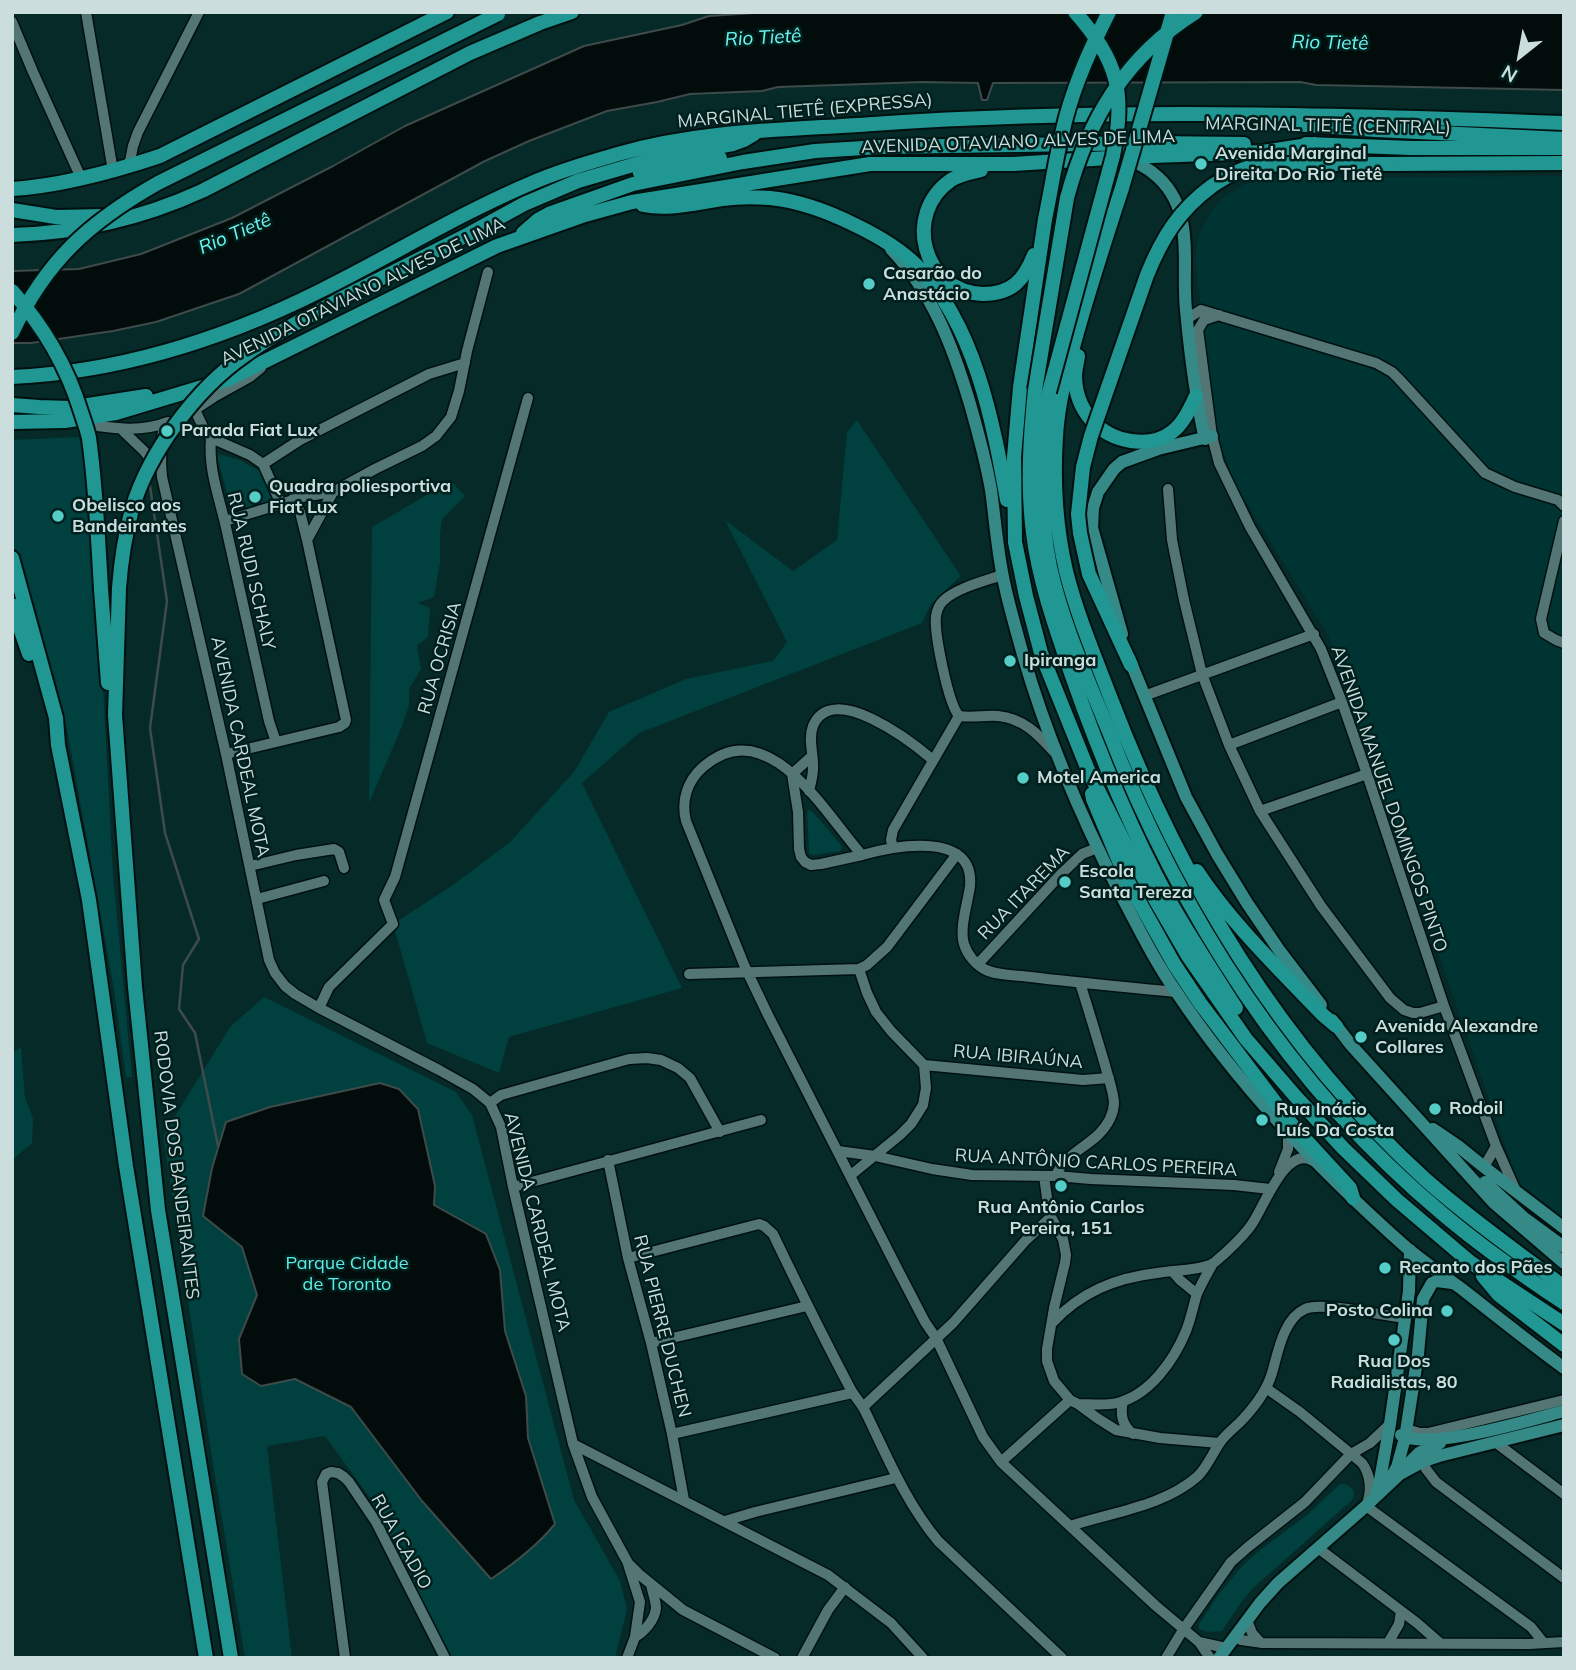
<!DOCTYPE html>
<html>
<head>
<meta charset="utf-8">
<style>
  body { margin:0 }
  #map { position:relative; width:1576px; height:1670px; overflow:hidden; background:#052a28; font-family:Mulish,sans-serif }
  canvas { display:block }
  .frame { position:absolute; inset:0; border:14px solid #cbdddc; pointer-events:none }
  .north { position:absolute; left:1485px; top:21px; width:70px; height:70px; -webkit-text-stroke:5px #00201e; paint-order:stroke; rotate:211deg; font-size:19px; font-weight:700; line-height:28px; text-align:center; color:#cbdddc }
  .north::after { content:''; display:block; margin:auto; width:24px; height:32px; background:#cbdddc; clip-path:polygon(50% 0,100% 100%,50% 72%,0 100%) }
</style>
</head>
<body>
<div id="map">
<canvas width="1576" height="1670"></canvas>
<div class="frame"></div>
<div class="north">N</div>
</div>
<script>
const context = document.querySelector('canvas').getContext('2d');
context.lineJoin = 'round';
function paint(path, color) { context.fillStyle = color; context.fill(path, 'evenodd'); }
function trace(path, color, width, dash) { context.strokeStyle = color; context.lineWidth = width; context.lineCap = dash ? 'butt' : 'round'; context.setLineDash(dash || []); context.stroke(path); }
function drawText(font, color, halo, rows, align = 'center') {
  context.font = font + ' Mulish,sans-serif'; context.lineWidth = 5; context.setLineDash([]); context.textBaseline = 'middle'; context.strokeStyle = halo; context.fillStyle = color; for (const [text, x, y, turn = 0] of rows) {
    context.save(); context.translate(x, y); context.rotate((+turn || 0) * Math.PI / 180); context.textAlign = isNaN(turn) ? turn : align; if (halo) context.strokeText(text, 0, 0); context.fillText(text, 0, 0); context.restore();
  }
}
paint(new Path2D(`
  M1564,176V1223L1521,1191L1328,635L1235,484L1218,436L1210,388L1195,258L1199,234L1210,213L1224,197L1245,184L1270,178Z`), '#003432');
paint(new Path2D(`
  M857,420L961,576L931,604L922,623L639,733L582,783L682,988L509,1037L499,1073L427,1043L393,924L453,885L510,842L574,772L609,712L686,679L773,661L787,642L725,520L793,571L837,540L847,432Z
  M79,437L88,487L103,685L113,874L132,1077H126L114,990L67,729L27,584L19,566L12,541V440Z
  M218,454L240,460L263,473L272,498L270,499V501L245,508L243,505L231,507L217,457Z
  M451,481L465,496L442,519L440,535V563L434,597L418,603L430,608L428,637L417,646L421,669L409,689V705L402,726L369,803L372,527Z
  M809,810L813,812L842,846L841,851L813,855L809,853L807,812Z
  M264,997L456,1092L472,1115L574,1500L620,1581L627,1609L615,1658H452L373,1502L325,1436L267,1446L292,1658H245L211,1452L163,1136L230,1027Z
  M21,1047L25,1097L33,1119L32,1143L12,1160V1053Z
  M1340,1484H1345C1352,1487 1357,1492 1352,1500L1252,1589L1240,1604L1222,1631L1207,1632L1199,1629V1624L1219,1594L1242,1566L1260,1550L1307,1515Z`), '#00403e');
const water = new Path2D(`
  M769,12H1564V90L1316,85L1301,82L993,83L987,100H982L978,83L923,82L778,87L762,91L690,94L657,102L607,111L529,141L485,161L239,294L156,322L113,331L31,343H12V271L79,269L141,254L232,218L333,166L405,126L584,46L682,25L709,16Z
  M380,1083L399,1089L418,1109L435,1186L434,1205L486,1234L500,1270L505,1331L526,1396L528,1438L555,1524C537,1546 515,1563 491,1579L422,1501L351,1407L295,1379L261,1386L242,1374L239,1339L257,1295L242,1247L203,1216L212,1168L226,1122L270,1107Z`);
paint(water, '#020c0b');
trace(water, '#3e4b4a', 2);
trace(new Path2D(`
  M150,486L167,601L150,728L165,833L199,939L183,965L179,1009L195,1033L218,1146`), '#3e4b4a', 2.5);
const minor = new Path2D(`
  M86,12L113,171
  M12,22L33,72L81,178
  M129,166L133,146L138,132L199,12
  M1219,315L1204,320L1198,330L1212,436L1219,463L1250,527L1321,649L1342,702L1367,774L1444,1006L1496,1146L1516,1191
  M1187,319L1201,310L1376,363L1392,372L1399,379L1485,473L1515,487L1558,500L1564,506
  M195,410L203,427L211,438C208,471 220,499 227,532C241,595 255,658 269,721L276,742
  M191,412L214,397L250,377L261,368
  M83,424C112,428 140,433 168,422
  M164,424C161,442 160,458 162,477L226,754L269,960L275,973L285,986L295,994L319,1008L439,1070L473,1089L490,1103L501,1127L513,1187L573,1444L592,1497L628,1563L640,1575L683,1610L775,1658
  M122,430L144,451L155,465
  M211,438L250,455L263,464L281,504L302,497L333,492L375,469L422,446L436,436L451,417L459,391L467,351L488,272
  M263,464L300,440L429,374L465,363
  M1168,489L1172,540L1184,600L1202,674L1229,745L1260,811L1321,906L1390,998L1404,1010L1413,1013H1420L1444,1006
  M225,521L281,504
  M1564,521L1541,619L1544,633L1556,640L1564,643
  M307,540L333,492
  M1002,575C985,581 956,588 943,601C939,605 937,610 936,616C934,633 948,703 959,716C972,718 985,715 998,716C1023,718 1039,735 1054,752
  M1144,696L1314,634
  M1229,745L1342,702
  M226,754L339,727L345,723L346,720L307,540L300,512L293,499
  M812,756L792,774L798,812L799,849L801,857L805,862L811,865L821,864L862,855
  M809,791C811,782 814,773 813,764C813,751 808,739 813,726C832,680 912,742 933,760
  M1260,811L1367,774
  M893,848L891,840L893,830L959,716
  M250,866L296,855L334,849L339,852L344,868
  M257,899L324,881
  M978,964L1062,873L1082,854L1097,848
  M689,974L859,969L867,965L887,947L957,854
  M1175,992C1127,987 1079,983 1031,977C1017,975 997,976 984,969C975,964 967,954 964,944C959,929 968,902 970,886C975,830 894,846 862,855C826,815 768,710 703,767C687,781 681,801 686,821L745,967L768,1015L899,1272L925,1322L936,1338L983,1437L1001,1462L1156,1606L1199,1642L1210,1658
  M319,1008L329,987L393,924L384,900L395,877L528,398
  M924,1065L1083,1080L1109,1078
  M490,1103L501,1095L629,1059L647,1058L661,1060L678,1068L690,1078L720,1132
  M838,1151L875,1156L932,1169L972,1175L1056,1176L1091,1179L1234,1185L1270,1189
  M608,1160L628,1258L651,1343L672,1434L684,1500
  M1484,1167L1496,1146
  M1279,1172L1288,1149V1133
  M851,1175L900,1135L911,1124L923,1105L926,1088L924,1065L891,1031L876,1012L867,993L859,969
  M1044,1176L1048,1205L1051,1217L1063,1239L1066,1255L1065,1263L1054,1308L1047,1349V1361L1054,1381L1070,1400L1078,1404L1097,1418L1116,1430L1160,1438L1219,1443
  M1056,1176C1062,1158 1084,1148 1098,1135C1106,1127 1114,1115 1114,1102C1113,1090 1108,1077 1105,1065C1097,1038 1089,1011 1080,983
  M513,1187L761,1120
  M628,1258L759,1224L764,1226L773,1234C798,1286 823,1337 850,1388C854,1396 861,1403 865,1411C887,1456 905,1501 938,1541L1062,1658
  M1173,1272L1180,1280L1197,1294
  M1052,1323C1081,1292 1115,1278 1157,1273C1174,1270 1193,1271 1210,1265C1215,1263 1219,1258 1223,1255C1234,1245 1244,1236 1252,1224C1264,1207 1286,1144 1313,1161
  M651,1343L807,1306
  M1266,1388L1300,1412L1362,1463C1371,1475 1372,1492 1366,1506L1531,1627L1543,1642
  M1123,1401C1120,1415 1122,1425 1133,1434
  M1079,1404C1091,1404 1105,1406 1117,1403C1150,1395 1174,1360 1186,1331C1191,1319 1193,1306 1197,1294C1201,1284 1207,1274 1212,1265
  M863,1407L953,1323L1026,1240L1051,1217
  M1406,1429L1420,1433H1428L1564,1400
  M672,1434L852,1393
  M1495,1442L1564,1494
  M573,1444L828,1575L891,1623L923,1658
  M1424,1461L1426,1469L1436,1482L1564,1578
  M1001,1462L1070,1400
  M725,1521L755,1512L896,1478
  M1070,1526C1112,1512 1163,1507 1198,1476C1208,1466 1213,1452 1221,1441C1228,1432 1237,1426 1244,1418C1255,1406 1267,1390 1272,1373C1278,1353 1283,1319 1305,1309C1321,1301 1383,1316 1405,1318
  M1318,1548L1417,1623L1440,1643
  M1247,1620L1252,1633L1261,1643
  M1235,1636L1241,1640L1263,1643L1529,1644L1564,1642
  M635,1637C644,1632 655,1620 656,1608C656,1601 652,1591 651,1584
  M1199,1642L1226,1648
  M1388,1643L1399,1624L1401,1611
  M345,1658L322,1482L326,1474L331,1472L338,1473L344,1477L349,1482L376,1522L445,1658
  M627,1658L635,1637L640,1602L628,1564
  M802,1658L828,1610L845,1587
  M1166,1658L1183,1630L1231,1562L1248,1547L1305,1502L1351,1454L1370,1443L1389,1425`);
const major = new Path2D(`
  M1124,157C1134,162 1145,166 1153,173C1197,207 1181,263 1186,310C1190,353 1195,396 1205,439
  M891,249C933,293 953,347 970,404C978,432 986,461 991,490C995,519 997,548 1003,577C1008,603 1016,629 1023,655C1047,738 1081,817 1120,893C1138,927 1155,962 1177,993C1241,1089 1322,1173 1408,1249C1425,1263 1444,1276 1462,1289C1496,1316 1529,1342 1564,1368
  M1122,634L1092,528L1093,508L1098,492L1114,469L1122,462L1158,449L1212,436
  M1129,658L1186,797L1217,854L1247,903L1279,950L1321,1005
  M1332,1020L1351,1045L1494,1203L1564,1263
  M1433,1129L1458,1146L1484,1167L1564,1228
  M1485,1182L1523,1217L1564,1247
  M1401,1435C1429,1451 1530,1420 1564,1411
  M1407,1465L1419,1453L1440,1443
  M1390,1479L1397,1467L1405,1438L1418,1354L1423,1299L1432,1283L1437,1281L1452,1283
  M1376,1494L1380,1480L1390,1424L1409,1291L1410,1250
  M1219,1658L1260,1603L1278,1583L1366,1506L1400,1474L1424,1461L1439,1456L1564,1425`);
const highway = new Path2D(`
  M1293,124L1376,130L1564,139
  M1306,144L1411,148H1564
  M1390,164L1564,163
  M981,170C971,172 960,174 951,180C902,214 923,292 983,294C1012,294 1024,280 1034,255
  M640,173L720,158
  M1122,188C1106,237 1090,286 1076,336C1067,369 1058,402 1056,436C1053,481 1056,528 1066,571C1077,615 1095,657 1111,699C1181,882 1280,1047 1426,1180C1469,1218 1517,1252 1564,1287
  M12,189C60,186 115,171 160,156L447,12
  M643,205C669,210 696,203 722,199C737,197 755,197 770,198C799,201 829,212 855,225C878,236 899,248 917,266C975,325 993,422 1007,500
  M12,210L56,217L104,216
  M1045,219L1020,387L1014,457L1015,542L1026,596L1041,653L1088,770L1127,848L1155,899L1188,956L1246,1039L1296,1097L1343,1148L1397,1200L1470,1262L1564,1324
  M523,233L538,220L551,213L633,184L743,162L815,151L880,147L1151,143L1244,144
  M12,235C77,233 143,218 202,191L470,53L540,23L572,12
  M342,298L469,234L524,204L578,181L660,157L733,144L744,140L754,134
  M1078,356C1077,363 1075,370 1075,377C1076,411 1099,436 1131,441C1145,443 1161,441 1172,432C1184,423 1190,408 1196,396
  M12,377C120,372 224,339 320,291C391,256 460,213 534,182C561,170 590,162 618,154C701,130 787,130 873,124C1103,108 1334,114 1564,123
  M1035,390C1030,438 1027,485 1033,533C1039,582 1056,629 1072,676C1099,753 1130,828 1169,900C1190,937 1213,972 1236,1008
  M1049,392C1042,450 1038,509 1050,567C1062,622 1086,675 1107,727C1179,914 1289,1086 1444,1215C1482,1247 1522,1275 1564,1303
  M12,405L39,407L69,408L146,396
  M12,422L65,421L116,413L229,379L497,246L585,215L632,202L870,164H1013L1124,157L1263,152L1315,144
  M12,558L56,718L58,745L89,900L126,1166L206,1658
  M1089,574L1131,665
  M119,588L115,715L135,987L158,1210L231,1658
  M101,589L108,683
  M12,605L29,654
  M1092,794L1093,799L1127,880L1174,964L1200,1003L1293,1126L1350,1188L1353,1198
  M1197,871C1230,922 1281,971 1323,1015L1336,1026
  M1483,1276L1499,1295L1564,1345`);
trace(minor, '#001110', 13);
trace(major, '#001110', 16);
trace(highway, '#001110', 18);
trace(minor, '#537674', 10);
trace(major, '#358a87', 12);
trace(highway, '#219793', 14);
const highwayBridge = new Path2D(`
  M1122,188L1173,12
  M1045,219C1051,191 1055,162 1062,134C1071,91 1089,51 1109,12
  M12,291C44,327 67,366 81,412C84,421 87,429 89,438C96,488 98,539 101,589
  M12,333C46,261 89,222 158,183L498,14
  M1035,390L1067,198C1088,119 1126,56 1196,12
  M1049,392L1113,156C1126,93 1118,60 1075,12
  M1089,574L1080,533L1078,514L1083,467L1091,436L1147,275C1162,238 1179,210 1212,186C1224,178 1237,170 1251,167C1270,163 1290,164 1310,164C1336,164 1363,164 1390,164
  M119,588C121,561 125,535 132,509C149,452 196,389 245,355C275,333 310,316 342,298`);
trace(highwayBridge, '#001110', 18, []);
trace(highwayBridge, '#219793', 14);
for (const [x, y, r, color] of [
  [1201,164,7,"#54cdc8"],
  [869,284,7,"#54cdc8"],
  [167,431,7,"#54cdc8"],
  [255,497,7,"#54cdc8"],
  [58,516,7,"#54cdc8"],
  [1010,661,7,"#54cdc8"],
  [1023,778,7,"#54cdc8"],
  [1065,882,7,"#54cdc8"],
  [1361,1037,7,"#54cdc8"],
  [1435,1109,7,"#54cdc8"],
  [1262,1120,7,"#54cdc8"],
  [1061,1186,7,"#54cdc8"],
  [1385,1268,7,"#54cdc8"],
  [1447,1311,7,"#54cdc8"],
  [1394,1340,7,"#54cdc8"]
]) { const dot = new Path2D(); dot.arc(x, y, r, 0, 2 * Math.PI); context.fillStyle = color; context.fill(dot); trace(dot, '#00201e', 2.5); }
drawText('18px', '#cbdddc', '#00201e', [
  ["MARGINAL TIETÊ (EXPRESSA)",805,111,-5],
  ["MARGINAL TIETÊ (CENTRAL)",1328,126,1],
  ["AVENIDA OTAVIANO ALVES DE LIMA",1018,142,-2],
  ["AVENIDA OTAVIANO ALVES DE LIMA",363,292,-26],
  ["RUA RUDI SCHALY",251,571,77],
  ["RUA OCRISIA",440,658,-74],
  ["AVENIDA CARDEAL MOTA",240,747,78],
  ["AVENIDA MANUEL DOMINGOS PINTO",1389,799,71],
  ["RUA ITAREMA",1024,893,-46],
  ["RUA IBIRAÚNA",1018,1057,5],
  ["RUA ANTÔNIO CARLOS PEREIRA",1096,1163,3],
  ["RODOVIA DOS BANDEIRANTES",176,1165,83],
  ["AVENIDA CARDEAL MOTA",537,1222,76],
  ["RUA PIERRE DUCHEN",662,1326,76],
  ["RUA ICADIO",401,1542,61]
]);
drawText('bold 18px', '#cbdddc', '#00201e', [
  ["Avenida Marginal",1215,154],
  ["Direita Do Rio Tietê",1215,175],
  ["Casarão do",883,274],
  ["Anastácio",883,295],
  ["Parada Fiat Lux",181,431],
  ["Quadra poliesportiva",269,487],
  ["Fiat Lux",269,508],
  ["Obelisco aos",72,506],
  ["Bandeirantes",72,527],
  ["Ipiranga",1024,661],
  ["Motel America",1037,778],
  ["Escola",1079,872],
  ["Santa Tereza",1079,893],
  ["Avenida Alexandre",1375,1027],
  ["Collares",1375,1048],
  ["Rodoil",1449,1109],
  ["Rua Inácio",1276,1110],
  ["Luís Da Costa",1276,1131],
  ["Rua Antônio Carlos",1061,1208,"center"],
  ["Pereira, 151",1061,1229,"center"],
  ["Recanto dos Pães",1399,1268],
  ["Posto Colina",1433,1311,"right"],
  ["Rua Dos",1394,1362,"center"],
  ["Radialistas, 80",1394,1383,"center"]
], 'left');
drawText('18px', '#5fece5', '#00201e', [
  ["Parque Cidade",347,1264],
  ["de Toronto",347,1285]
]);
drawText('italic 19px', '#6bf6f0', '#00201e', [
  ["Rio Tietê",763,38,-3],
  ["Rio Tietê",1330,43,1],
  ["Rio Tietê",235,234,-23]
]);
</script>
</body>
</html>
